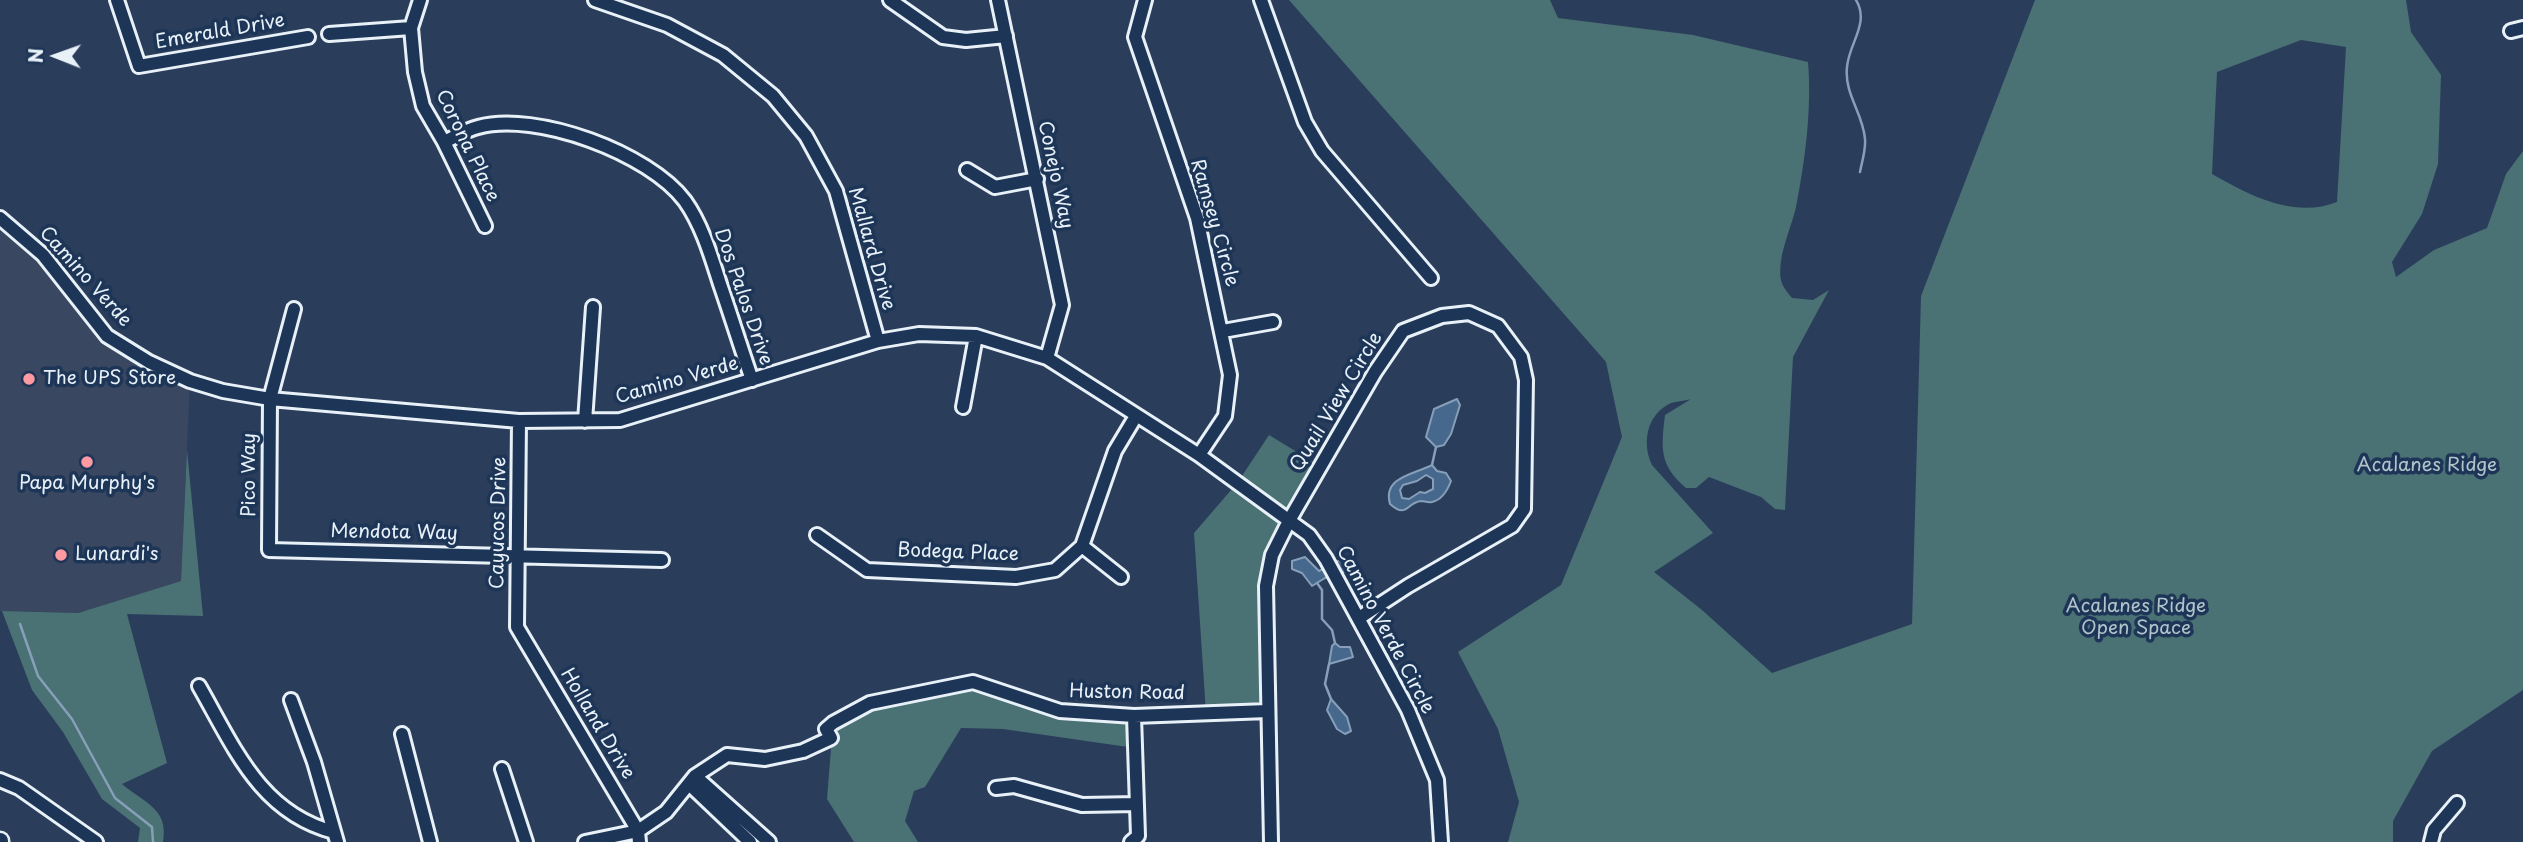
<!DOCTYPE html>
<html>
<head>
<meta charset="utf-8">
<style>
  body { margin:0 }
  #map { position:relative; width:2523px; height:842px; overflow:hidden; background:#2a3d5b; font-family:"Playpen Sans",sans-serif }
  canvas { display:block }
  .north { position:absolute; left:21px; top:21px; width:70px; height:70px; -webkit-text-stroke:5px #1d3557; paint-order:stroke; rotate:271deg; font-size:19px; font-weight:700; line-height:28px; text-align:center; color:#e8f1f8 }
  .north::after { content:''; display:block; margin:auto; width:24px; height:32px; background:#e8f1f8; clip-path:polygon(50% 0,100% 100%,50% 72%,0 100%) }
</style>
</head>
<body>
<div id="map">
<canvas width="2523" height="842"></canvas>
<div class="north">N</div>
</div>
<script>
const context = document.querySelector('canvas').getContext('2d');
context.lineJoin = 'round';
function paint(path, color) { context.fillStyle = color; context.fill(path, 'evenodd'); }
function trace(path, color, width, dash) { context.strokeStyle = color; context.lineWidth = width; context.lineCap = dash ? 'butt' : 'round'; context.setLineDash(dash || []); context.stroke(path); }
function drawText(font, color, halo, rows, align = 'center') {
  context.font = font + ' "Playpen Sans",sans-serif'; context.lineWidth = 7; context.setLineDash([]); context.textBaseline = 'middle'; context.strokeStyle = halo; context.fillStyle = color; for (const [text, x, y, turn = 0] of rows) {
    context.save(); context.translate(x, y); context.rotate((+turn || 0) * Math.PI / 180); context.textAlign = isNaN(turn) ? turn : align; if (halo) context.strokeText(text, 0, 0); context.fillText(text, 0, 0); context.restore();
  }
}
paint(new Path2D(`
  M0,218L43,255L107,336L190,381L181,581L78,613L0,611Z`), '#3a4760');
paint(new Path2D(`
  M1289,0H1550L1558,18L1693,35L1808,62C1812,109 1805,161 1796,207C1791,229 1777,257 1781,280C1782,286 1788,293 1792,298L1813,300L1829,290L1793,357L1785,510L1775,509L1761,497L1709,477L1696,488H1686C1659,465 1661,448 1665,415L1691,399C1685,401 1675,401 1669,404C1646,416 1642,444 1652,465L1713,533L1654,572L1702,610L1772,673L1912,624L1921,296L2035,0H2406L2411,32L2441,75L2438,164L2422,214L2392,262L2396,277L2434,250L2487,228L2506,174L2523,151V690L2432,751L2393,821V842H1508L1519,802L1498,729L1458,652L1561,585L1622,437L1606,362ZM2301,40L2346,47L2337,202C2294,219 2249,195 2212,174L2217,72Z
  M1269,435L1320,466L1272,555L1268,711L1206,713L1194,533L1238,482Z
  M187,450L203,616L127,614L167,763L122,784C144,803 169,808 163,842H138L140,828L102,799L63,732L32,690L2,611L78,613L181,581Z
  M973,682L1060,711L1134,716L1135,748L1003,729L961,728L925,787L914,791L905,821L918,842H854L827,799L833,723L870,703Z`), '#4a7174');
const water = new Path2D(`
  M1457,399L1460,405L1451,434L1444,445L1436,447L1426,437L1434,409Z
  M1432,465L1437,471L1446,473L1451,481C1448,489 1442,500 1432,502C1428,503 1424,501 1421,501C1406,503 1407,519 1390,504C1382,477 1415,474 1432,465ZM1426,475L1433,479V489L1425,493L1420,492L1409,499L1402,498L1400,490L1403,485L1417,481Z
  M1305,557L1319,571L1346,557L1349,559L1350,570L1325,578L1312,586L1302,573L1292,569V561Z
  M1335,643L1340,647H1350L1353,657L1329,664L1332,646Z
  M1331,699L1347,717L1351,731L1345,734L1337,729L1327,710Z`);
paint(water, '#47688d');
trace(water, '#879fb8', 2);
trace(new Path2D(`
  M1856,0C1870,23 1849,43 1847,67C1844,94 1863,113 1865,139C1866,150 1862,161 1860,172
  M1432,465L1436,447
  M1317,583L1322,590V619L1332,630L1335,643
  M20,624L38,676L72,719L115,798L152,827L153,842
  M1329,664L1325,684L1331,699`), '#879fb8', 2.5);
const minor = new Path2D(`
  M117,0L139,66L308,37
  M420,0L411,28L415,72L423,106L444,142L485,226
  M595,0L667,25L723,55L773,96L806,136L836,191L878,341
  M890,0L943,37L966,40L1006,36
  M998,0L1062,305L1047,358
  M1145,0L1135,37L1197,218L1230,375L1225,416L1199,455
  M1261,0L1305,122L1322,151L1431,278
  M2511,31L2523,28
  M329,34L411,28
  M444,142C455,137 466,130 478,127C536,111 649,153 685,201C702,225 711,256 720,284C731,316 741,348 752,380
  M967,170L995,187L1037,179
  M0,218L43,255L107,336L149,362L190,381L223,391L270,399L519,421L620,420L878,341L919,334L976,336L1047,358L1199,455L1309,535L1326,559L1408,710L1437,780L1441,842
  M294,309L270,399L269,550L662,560
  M1223,331L1273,322
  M963,407L976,336
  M519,421L517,627L638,831L639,842
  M585,421L593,307
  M817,535L867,570L1016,577L1055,570L1082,546L1115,451L1136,416
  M1082,546L1121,577
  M199,686C234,747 260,813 334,832
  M291,700L314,762L337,842
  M402,734L430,842
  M502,769L526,842
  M695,776L769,842
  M0,780L19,788L96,842
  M689,784L750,842
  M996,788L1014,786L1082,805L1137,804
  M585,842L638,831L666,812L695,776L727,755L765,759L803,751L831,738L826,729L833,723L870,703L973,682L1060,711L1134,716L1268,711
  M1131,842L1138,836L1134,716
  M1271,842L1266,586L1272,555L1290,519L1375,372L1403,331L1442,316L1469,313L1498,326L1521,357L1526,380L1524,509L1512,526L1408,586L1359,618
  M2431,842L2434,830L2457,803`);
const major = new Path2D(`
  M0,841V842`);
trace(minor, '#e8f1f8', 18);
trace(major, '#e8f1f8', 21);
trace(minor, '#1d3557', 12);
trace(major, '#1d3557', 16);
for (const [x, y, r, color] of [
  [29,379,7,"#ff9aa2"],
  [87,462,7,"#ff9aa2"],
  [61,555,7,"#ff9aa2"]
]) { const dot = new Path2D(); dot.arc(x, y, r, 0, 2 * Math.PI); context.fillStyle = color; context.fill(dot); trace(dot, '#1d3557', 2.5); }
drawText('19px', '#e8f1f8', '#1d3557', [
  ["Emerald Drive",220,32,-10],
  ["Corona Place",467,146,64],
  ["Conejo Way",1055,175,78],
  ["Ramsey Circle",1214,223,74],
  ["Mallard Drive",871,249,74],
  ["Camino Verde",85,277,48],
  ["Dos Palos Drive",743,297,71],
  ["Camino Verde",677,381,-16],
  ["Quail View Circle",1337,402,-59],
  ["Pico Way",250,475,-90],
  ["Cayucos Drive",499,523,-89],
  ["Mendota Way",394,533,1],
  ["Bodega Place",958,553,2],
  ["Camino Verde Circle",1385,630,62],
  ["Huston Road",1127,693,1],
  ["Holland Drive",597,724,59]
]);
drawText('19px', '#e8f1f8', '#1d3557', [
  ["The UPS Store",43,379],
  ["Papa Murphy's",87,484,"center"],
  ["Lunardi's",75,555]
], 'left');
drawText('19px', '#b1c4ca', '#1d3557', [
  ["Acalanes Ridge",2427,466],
  ["Acalanes Ridge",2136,607],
  ["Open Space",2136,629]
]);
</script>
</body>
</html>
